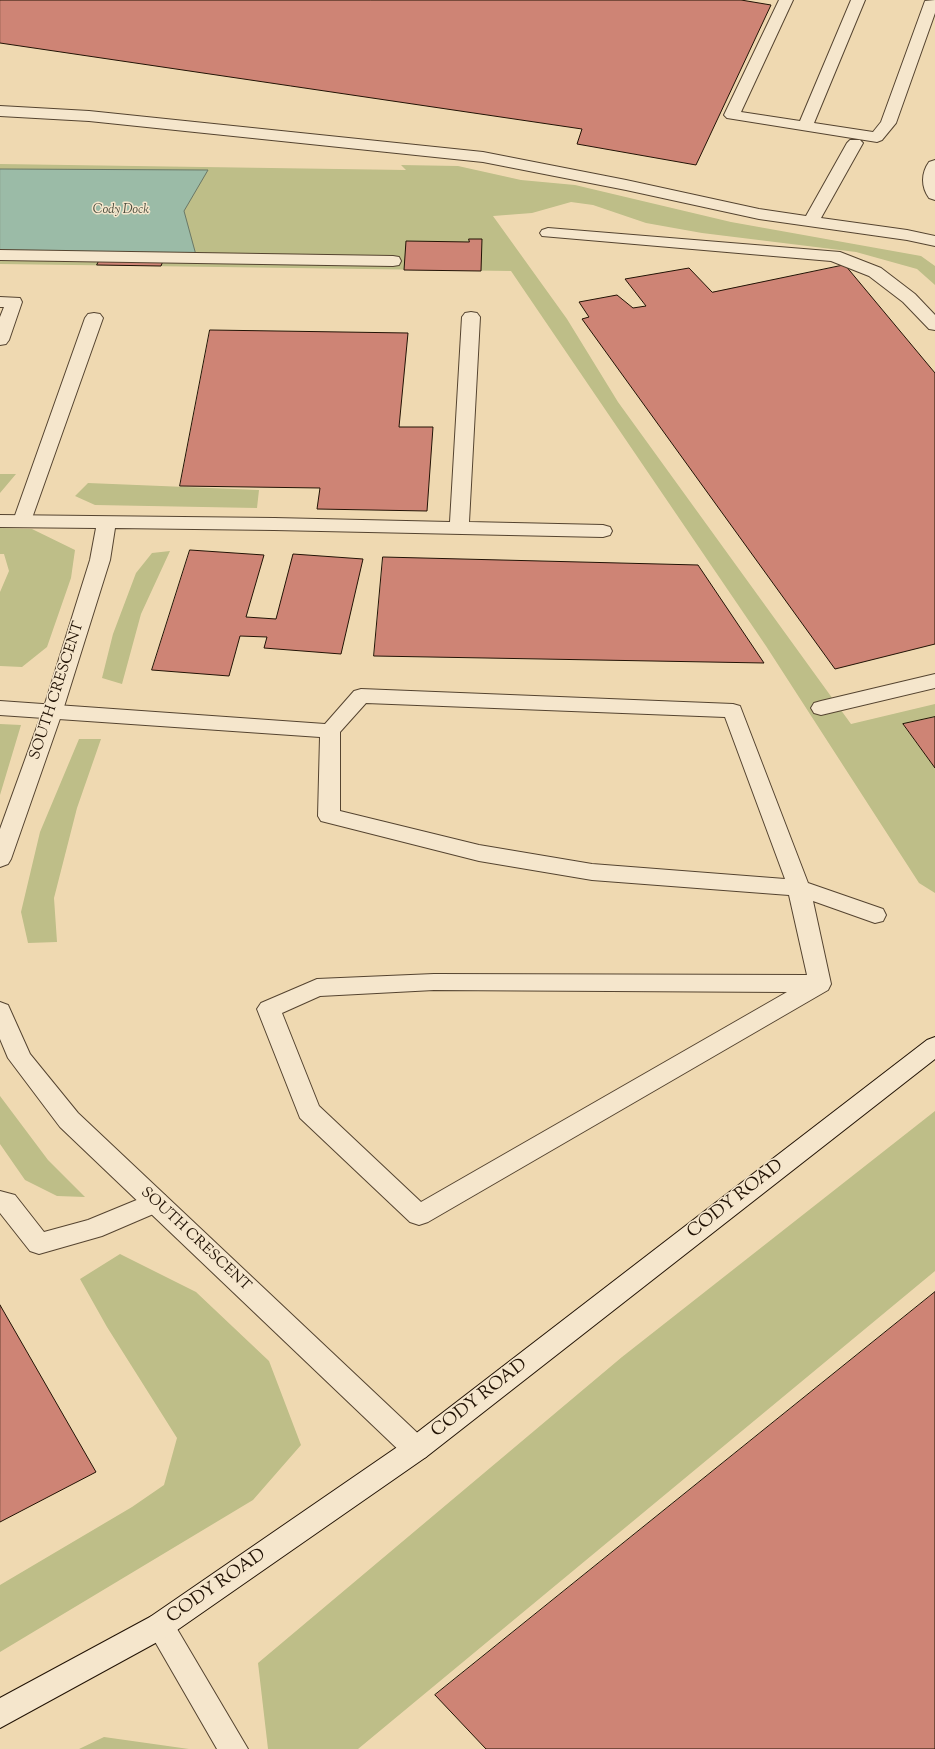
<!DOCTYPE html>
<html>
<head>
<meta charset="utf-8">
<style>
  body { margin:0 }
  canvas { display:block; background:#efd9b1 }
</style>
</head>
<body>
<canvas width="935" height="1749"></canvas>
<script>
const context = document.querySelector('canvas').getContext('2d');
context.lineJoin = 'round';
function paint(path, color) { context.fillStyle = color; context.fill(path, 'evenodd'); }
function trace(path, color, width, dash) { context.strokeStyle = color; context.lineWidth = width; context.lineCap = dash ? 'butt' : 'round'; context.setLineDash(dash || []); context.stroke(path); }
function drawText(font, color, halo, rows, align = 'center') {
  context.font = font + ' "Sorts Mill Goudy",serif'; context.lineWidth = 3; context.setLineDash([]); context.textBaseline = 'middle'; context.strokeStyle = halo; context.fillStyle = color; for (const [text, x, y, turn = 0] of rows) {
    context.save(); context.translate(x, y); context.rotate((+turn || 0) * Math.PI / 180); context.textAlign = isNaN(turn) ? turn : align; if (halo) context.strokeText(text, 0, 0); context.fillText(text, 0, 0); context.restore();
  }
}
paint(new Path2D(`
  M0,164L406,170L401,165L458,166L521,180L575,185L731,222L921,256L935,266V285L917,269L856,252L702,233L646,223L593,205L571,202L532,213L493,216L567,319L618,402L851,724L935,704V717L903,725L935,768V893L919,883L766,646L511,271L0,264Z
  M0,474H16L0,493Z
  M88,483L259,490L257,508L95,505L75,496Z
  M0,528L32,529L75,550L71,578L47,647L22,667L0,666V592L9,571L4,554H0Z
  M170,551L141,614L122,684L102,678L113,634L136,573L152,553Z
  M0,724L21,725L0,795Z
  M79,739H101L77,808L54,898L57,942L28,943L21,912L40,832Z
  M0,1096L48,1160L85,1197L57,1196L25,1180L0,1144Z
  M935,1111V1271L358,1749H268L258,1663L622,1357Z
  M120,1254L196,1292L269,1361L301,1445L253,1500L0,1652V1585L132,1507L164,1485L177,1438L107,1327L80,1279Z
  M104,1737L189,1749H79Z`), '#bebe88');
const water = new Path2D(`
  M0,169L208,170L184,211L196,255L0,251Z`);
paint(water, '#9bbba7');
trace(water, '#6b7866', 1);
const building = new Path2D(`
  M0,0H741L771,5L696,165L577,144L582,129L0,43Z
  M469,239H482L481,271L404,270L406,241L469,242Z
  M100,259L163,261L161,266L97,265Z
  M845,265L935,373V644L835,669L582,319L589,317L579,302L617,295L633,308L646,306L625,279L689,268L712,292Z
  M210,330L408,333L399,427H433L427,511L317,509L320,488L180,486Z
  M190,550L264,555L246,617L276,619L293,554L363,559L341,654L264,648L267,637L240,636L229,676L152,670Z
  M383,557L698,565L764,663L374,656Z
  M935,717V768L903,724Z
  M935,1292V1749H486L435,1695Z
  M0,1305L96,1472L0,1522Z`);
paint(building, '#ce8475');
trace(building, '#221305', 1);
const lane = new Path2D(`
  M779,0H793L741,112L800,121L851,0H865L814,123L873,132L881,122L925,1L935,0V13L896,123L882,140L877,142L727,118L724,115Z
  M0,106L89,111L483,152L626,180L759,209L806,216L847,143L850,140H860L863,143L821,218L907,230L935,236V246L907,240L759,219L626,190L483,162L89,121L0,116Z
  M935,160V200L929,198C921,187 921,173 929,162Z
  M548,228L840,252L881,268L915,294L935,315V330L929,329L903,302L869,276L831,261L542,236L540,233L542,230Z
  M0,250L393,256L399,257L401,261L399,265L393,266L0,260Z
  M0,297L20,298L22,302L9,340L6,344L0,345V317L4,307H0Z
  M471,312L477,313L480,317L469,522L603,525L610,527L612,531L610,535L603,537L274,530L267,528L265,524L267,520L274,518L450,522L462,317L465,313Z
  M94,313L100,314L103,318L31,521L29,525L22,527L15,525L13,521L85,318L88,314Z
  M935,674V688L821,715L814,713L811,708L814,703L821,701Z
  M361,689L733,704L740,706L808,883L883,909L886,915L883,921L875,923L813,901L831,984L828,990L428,1222L419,1225L410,1222L300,1118L257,1009L261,1003L317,979L434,974L807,975L789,895L592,880L479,861L321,821L318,816L320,737L0,715V701L325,724L354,691ZM366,703L725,717L785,879L592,864L479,845L340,811V732ZM434,990L787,992L421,1202L319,1106L282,1013L320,996Z
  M0,1191L15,1195L44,1232L88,1220L156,1192L165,1195L168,1202L165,1209L102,1236L39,1254L30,1251L0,1213Z`);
const street = new Path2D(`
  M0,515L274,518L281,520L283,524L281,528L274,530L115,528L110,560L63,710L11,859L8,864L0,867V829L43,710L90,560L96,528L0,527Z
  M0,1002L8,1005L30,1054L78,1113L426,1441L430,1449L426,1457L416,1461L406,1457L60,1127L8,1058L0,1039Z
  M160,1613L170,1617L248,1749H217L146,1626L150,1617Z`);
const secondary = new Path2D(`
  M935,1037V1059L426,1457L170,1635L0,1728V1698L150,1617L406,1441L927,1040Z`);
trace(lane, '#554430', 2);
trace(street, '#554430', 2);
trace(secondary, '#221305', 2);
paint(lane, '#f5e6cc');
paint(street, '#f5e6cc');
paint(secondary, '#f5e6cc');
drawText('italic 13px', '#4c4e3e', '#f5e6cc', [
  ["Cody Dock",121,211]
]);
drawText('15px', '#221305', '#f5e6cc', [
  ["SOUTH CRESCENT",58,691,-72],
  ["SOUTH CRESCENT",195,1240,43]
]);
drawText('18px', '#221305', '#f5e6cc', [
  ["CODY ROAD",736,1200,-38],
  ["CODY ROAD",480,1399,-38],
  ["CODY ROAD",217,1587,-35]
]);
</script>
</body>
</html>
